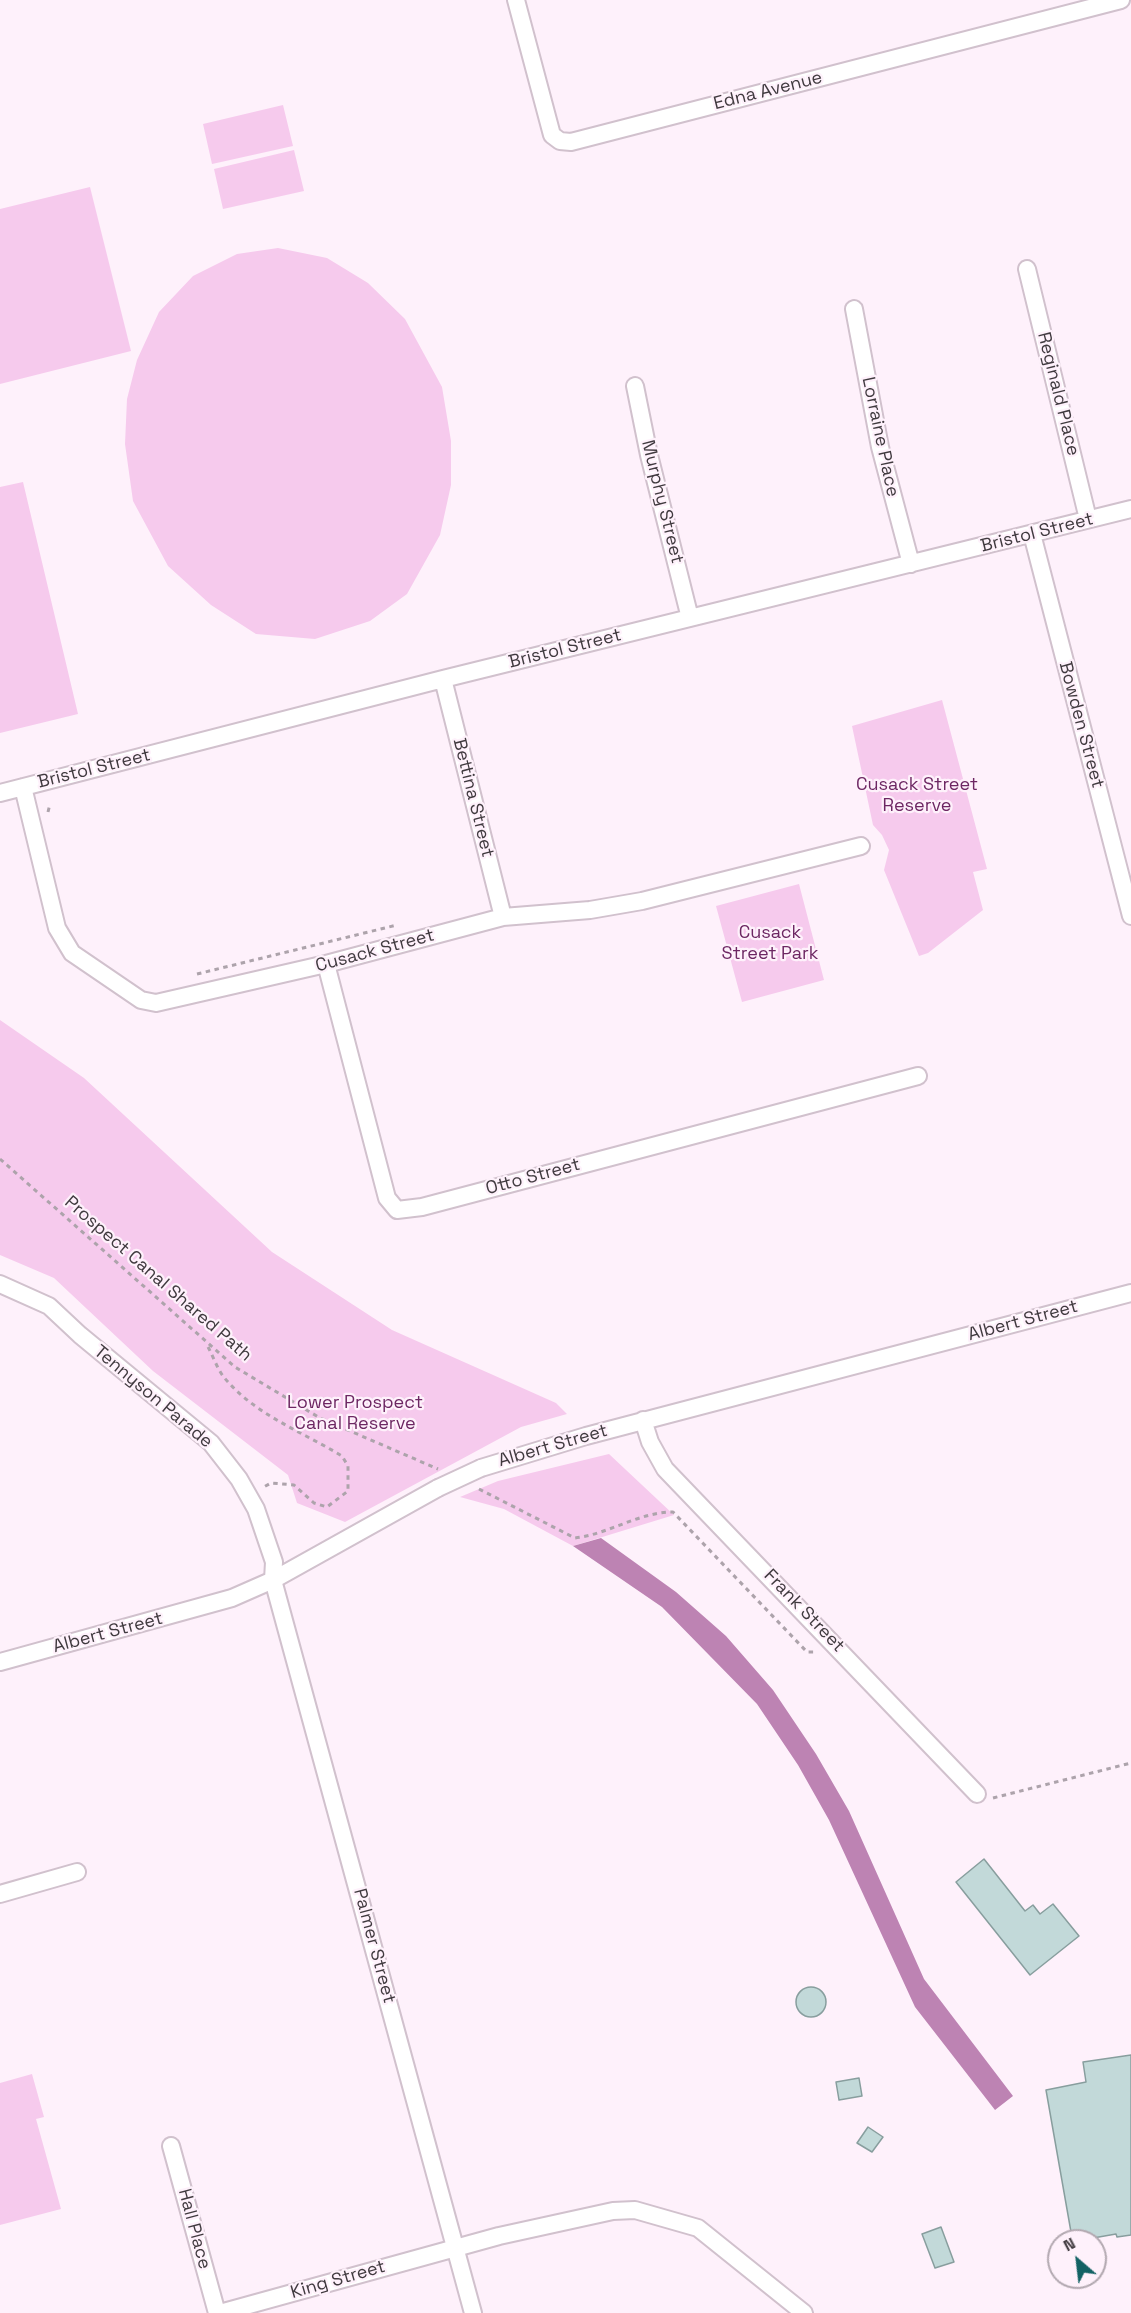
<!DOCTYPE html>
<html>
<head>
<meta charset="utf-8">
<style>
  body { margin:0 }
  #map { position:relative; width:1131px; height:2313px; overflow:hidden; background:#fef1fb; font-family:"Space Grotesk",sans-serif }
  canvas { display:block }
  .north { position:absolute; left:1047px; top:2229px; width:60px; height:60px; box-sizing:border-box; background:#fef1fb; border:2px solid #b2a8b0; border-radius:50%; rotate:332deg; font-size:16px; font-weight:700; line-height:24px; text-align:center; color:#403a3f }
  .north::after { content:''; display:block; margin:auto; width:21px; height:27px; background:#126264; clip-path:polygon(50% 0,100% 100%,50% 72%,0 100%) }
</style>
</head>
<body>
<div id="map">
<canvas width="1131" height="2313"></canvas>
<div class="north">N</div>
</div>
<script>
const context = document.querySelector('canvas').getContext('2d');
context.lineJoin = 'round';
function paint(path, color) { context.fillStyle = color; context.fill(path, 'evenodd'); }
function trace(path, color, width, dash) { context.strokeStyle = color; context.lineWidth = width; context.lineCap = dash ? 'butt' : 'round'; context.setLineDash(dash || []); context.stroke(path); }
function drawText(font, color, halo, rows, align = 'center') {
  context.font = font + ' "Space Grotesk",sans-serif'; context.lineWidth = 4.5; context.setLineDash([]); context.textBaseline = 'middle'; context.strokeStyle = halo; context.fillStyle = color; for (const [text, x, y, turn = 0] of rows) {
    context.save(); context.translate(x, y); context.rotate((+turn || 0) * Math.PI / 180); context.textAlign = isNaN(turn) ? turn : align; if (halo) context.strokeText(text, 0, 0); context.fillText(text, 0, 0); context.restore();
  }
}
paint(new Path2D(`
  M283,105L293,146L212,164L203,124Z
  M294,150L304,191L223,209L214,169Z
  M90,187L131,351L0,384V209Z
  M278,248L327,258L368,283L405,319L442,387L451,441V485L440,535L407,594L370,621L315,639L256,634L211,605L168,566L133,501L125,444L127,399L137,360L159,312L193,276L237,254Z
  M23,482L78,714L0,733V487Z
  M942,700L987,869L973,872L983,910L928,953L919,956L884,870L889,850L882,835L873,825L852,726Z
  M799,884L824,980L742,1002L716,906Z
  M0,1020L84,1078L272,1252L392,1330L556,1403L567,1414L521,1427L345,1522L297,1503L288,1475L153,1371L54,1278L0,1255Z
  M609,1454L674,1515L573,1546L504,1509L460,1497L498,1481Z
  M32,2074L44,2117L36,2119L61,2209L0,2225V2083Z`), '#f6caed');
paint(new Path2D(`
  M601,1538L676,1592L726,1636L773,1690L816,1754L849,1811L924,1979L1013,2096L995,2110L915,2007L829,1820L798,1765L757,1704L662,1607L573,1546Z`), '#bd83b3');
const building = new Path2D(`
  M984,1859L1025,1911L1033,1905L1040,1914L1053,1904L1079,1936L1030,1975L956,1882Z
  M796 2002a15 15 0 1 1 30 0a15 15 0 1 1-30 0Z
  M1131,2055V2235L1117,2237L1116,2234L1076,2241L1074,2232H1071L1046,2090L1086,2082L1083,2062Z
  M859,2078L862,2096L839,2100L836,2082Z
  M868,2127L883,2137L872,2152L857,2143Z
  M941,2227L954,2262L935,2268L922,2234Z`);
paint(building, '#c2d9d9');
trace(building, '#889e9e', 1.5);
const street = new Path2D(`
  M516,0L552,135L560,141L571,142L1121,0
  M1027,269L1088,519
  M854,309L880,447L911,564
  M635,386L649,455L690,618
  M1032,534L1131,916
  M443,679L503,917
  M23,787L57,928L72,953L141,1000L156,1003L326,964L503,917L590,910L642,901L861,846
  M0,793L443,679L1131,509
  M326,964L387,1198L397,1210L422,1207L918,1076
  M0,1284L49,1306L80,1335L211,1443L239,1479L256,1509L274,1562L273,1580L473,2313
  M643,1420L650,1442L665,1469L977,1794
  M481,1468L586,1436L1131,1293
  M0,1662L232,1598L273,1580L438,1488
  M0,1894L77,1872
  M171,2146L217,2313
  M220,2313L499,2236L613,2211L635,2210L698,2228L804,2313`);
trace(street, '#d1c1cd', 20);
trace(new Path2D(`
  M48,812L50,804
  M197,974L397,925
  M0,1159L235,1367L320,1418L438,1469
  M208,1347C213,1356 217,1368 223,1376C253,1414 301,1431 342,1456L348,1466V1491L327,1507L314,1503L294,1485L271,1483L262,1488
  M479,1489L575,1538C609,1534 639,1512 673,1512L807,1652H816
  M993,1798L1131,1763`), '#ada3ab', 3, [4.5, 4.5]);
trace(street, '#fff', 16);
const streetBridge = new Path2D(`
  M438,1488L481,1468`);
trace(streetBridge, '#d1c1cd', 20, []);
trace(streetBridge, '#fff', 16);
drawText('18px', '#403a3f', '#fef1fb', [
  ["Edna Avenue",768,91,-14],
  ["Reginald Place",1058,394,76],
  ["Lorraine Place",880,437,78],
  ["Murphy Street",662,502,76],
  ["Bristol Street",1037,533,-14],
  ["Bristol Street",565,649,-14],
  ["Bowden Street",1081,725,75],
  ["Bristol Street",94,769,-14],
  ["Bettina Street",473,798,76],
  ["Cusack Street",375,951,-15],
  ["Otto Street",533,1177,-15],
  ["Prospect Canal Shared Path",158,1279,41],
  ["Albert Street",1023,1321,-15],
  ["Tennyson Parade",153,1397,40],
  ["Albert Street",553,1446,-16],
  ["Frank Street",804,1611,46],
  ["Albert Street",108,1633,-15],
  ["Palmer Street",374,1946,75],
  ["Hall Place",194,2229,75],
  ["King Street",338,2280,-16]
]);
drawText('18px', '#6d2763', '#fef1fb', [
  ["Cusack Street",917,785],
  ["Reserve",917,806],
  ["Cusack",770,933],
  ["Street Park",770,954],
  ["Lower Prospect",355,1403],
  ["Canal Reserve",355,1424]
]);
</script>
</body>
</html>
